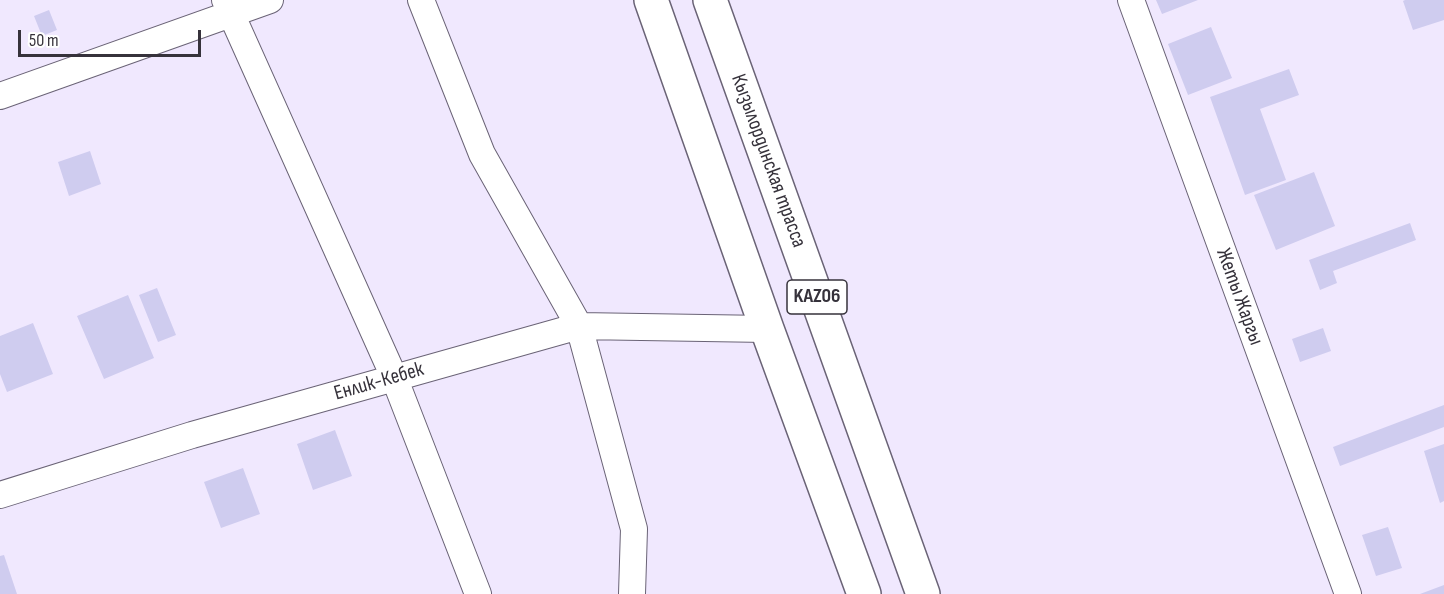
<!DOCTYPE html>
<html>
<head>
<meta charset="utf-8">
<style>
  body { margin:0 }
  #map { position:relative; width:1444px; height:594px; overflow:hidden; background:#f0e8fe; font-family:"Sofia Sans Condensed",sans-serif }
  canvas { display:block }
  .scale { position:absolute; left:18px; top:30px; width:183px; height:27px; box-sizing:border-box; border:3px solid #36323b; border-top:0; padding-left:8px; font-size:18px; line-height:21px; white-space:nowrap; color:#36323b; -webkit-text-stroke:4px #fff; paint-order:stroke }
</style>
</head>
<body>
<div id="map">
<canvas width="1444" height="594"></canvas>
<div class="scale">50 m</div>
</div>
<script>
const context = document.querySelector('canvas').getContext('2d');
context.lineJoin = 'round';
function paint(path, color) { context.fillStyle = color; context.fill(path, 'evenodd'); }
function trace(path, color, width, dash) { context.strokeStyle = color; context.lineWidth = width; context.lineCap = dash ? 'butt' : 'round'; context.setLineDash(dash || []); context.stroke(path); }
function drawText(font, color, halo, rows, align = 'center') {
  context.font = font + ' "Sofia Sans Condensed",sans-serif'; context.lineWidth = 5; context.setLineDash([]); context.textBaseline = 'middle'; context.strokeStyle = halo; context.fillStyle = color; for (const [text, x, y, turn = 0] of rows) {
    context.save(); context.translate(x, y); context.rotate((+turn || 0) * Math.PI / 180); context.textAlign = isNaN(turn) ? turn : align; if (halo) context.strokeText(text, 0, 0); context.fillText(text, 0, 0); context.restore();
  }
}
paint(new Path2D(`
  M1156,0H1198L1162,14Z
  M1405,0H1444V20L1413,30L1403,1Z
  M49,10L57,30L42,36L34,16Z
  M1211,27L1232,78L1188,95L1168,44Z
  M1289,69L1299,95L1260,109L1286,180L1245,195L1210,97Z
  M90,151L101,184L69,196L58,162Z
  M1314,172L1335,226L1276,250L1254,195Z
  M1410,223L1416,240L1333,271L1337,283L1320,290L1309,260Z
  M157,288L176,335L158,342L139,295Z
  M128,295L154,358L104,379L77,316Z
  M33,323L53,374L7,392L0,374V336Z
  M1323,328L1331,351L1300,362L1292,339Z
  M1444,405V427L1340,466L1333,447Z
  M335,430L352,476L313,490L297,444Z
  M1444,444V501L1440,503L1424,451Z
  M243,468L260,514L221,528L204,482Z
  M1388,527L1402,568L1376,576L1362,535Z
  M4,555L17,594H0V556Z
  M1444,585V594H1420Z`), '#cfccef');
const street = new Path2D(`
  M225,0L394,377L478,594
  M421,0L482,154L579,326L634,529L632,594
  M1131,0L1348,594
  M0,96L270,0
  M0,495L192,435L579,326L767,329`);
const highway = new Path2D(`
  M651,0L767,329L864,594
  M710,0L923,594`);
trace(street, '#6a6376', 28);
trace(highway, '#6a6376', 36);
trace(street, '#fff', 26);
trace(highway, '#fff', 33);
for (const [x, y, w] of [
  [817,297,60]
]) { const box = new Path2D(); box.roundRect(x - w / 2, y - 17, w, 34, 4.5); context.fillStyle = '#fff'; context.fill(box); trace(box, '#36323b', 1.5); }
drawText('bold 20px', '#36323b', null, [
  ["KАZ06",817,297]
]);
drawText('21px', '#36323b', '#fff', [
  ["Кызылординская трасса",768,161,70],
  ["Жеты Жаргы",1239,297,70],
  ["Енлик-Кебек",379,382,-16]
]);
</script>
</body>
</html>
